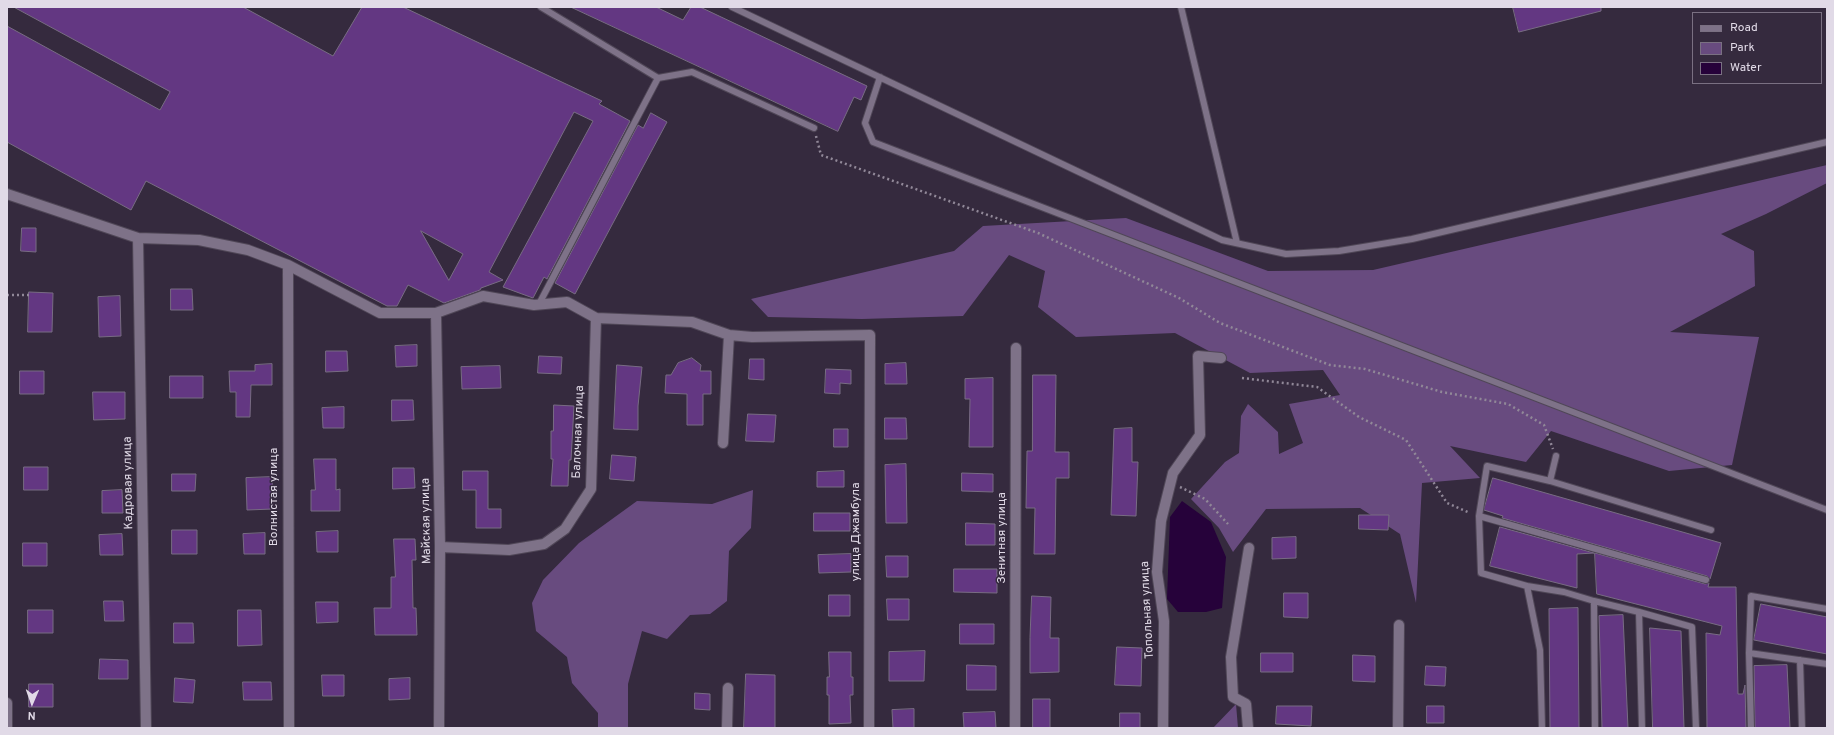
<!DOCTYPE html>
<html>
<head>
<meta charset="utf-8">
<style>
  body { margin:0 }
  #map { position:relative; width:1834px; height:735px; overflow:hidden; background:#352a3e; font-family:Overpass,sans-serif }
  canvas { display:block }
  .frame { position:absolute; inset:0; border:8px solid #e1dae7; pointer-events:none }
  .legend { position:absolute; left:1692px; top:12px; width:130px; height:72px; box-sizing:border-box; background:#352a3e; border:1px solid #7a7082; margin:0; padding:5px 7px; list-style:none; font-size:12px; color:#e1dae7 }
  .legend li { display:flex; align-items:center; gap:8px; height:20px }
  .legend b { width:20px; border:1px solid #7a7082 }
  .north { position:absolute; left:12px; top:683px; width:40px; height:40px; -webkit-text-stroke:3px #352a3e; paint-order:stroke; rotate:182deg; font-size:11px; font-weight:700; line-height:16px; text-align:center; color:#e1dae7 }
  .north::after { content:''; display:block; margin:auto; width:14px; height:18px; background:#e1dae7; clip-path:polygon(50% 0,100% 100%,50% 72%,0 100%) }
</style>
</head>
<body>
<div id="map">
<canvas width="1834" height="735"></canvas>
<div class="frame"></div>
<ul class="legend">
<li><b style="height:5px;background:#7e7288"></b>Road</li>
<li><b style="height:11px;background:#684b7f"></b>Park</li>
<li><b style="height:11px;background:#26023a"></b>Water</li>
</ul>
<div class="north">N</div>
</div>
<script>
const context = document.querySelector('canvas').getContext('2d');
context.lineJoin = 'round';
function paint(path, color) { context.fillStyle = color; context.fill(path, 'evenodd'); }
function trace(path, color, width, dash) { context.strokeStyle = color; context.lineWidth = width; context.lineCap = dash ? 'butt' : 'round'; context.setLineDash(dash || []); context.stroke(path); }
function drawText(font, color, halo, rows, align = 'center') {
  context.font = font + ' Overpass,sans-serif'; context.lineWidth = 3; context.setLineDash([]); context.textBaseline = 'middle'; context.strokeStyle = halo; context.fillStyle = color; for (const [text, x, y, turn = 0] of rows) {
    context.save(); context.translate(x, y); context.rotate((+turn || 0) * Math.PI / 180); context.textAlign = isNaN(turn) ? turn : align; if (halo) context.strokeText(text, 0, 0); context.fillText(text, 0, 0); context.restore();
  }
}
paint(new Path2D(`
  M1827,165V183L1766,214L1721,234L1754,251L1755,286L1670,332L1759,337L1732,465L1669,471L1551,431L1526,462L1450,446L1480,478L1422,483L1416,603L1400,534L1360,508L1266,509L1233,552L1219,528L1191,499L1225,462L1239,453L1241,416L1248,404L1278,432L1279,454L1303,443L1289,404L1340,395L1323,370L1250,373L1175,333L1076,337L1038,307L1045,271L1009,255L963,316L862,319L768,317L751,299L954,251L983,226L1126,218L1268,271L1373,270Z
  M753,490L751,528L729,551L727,601L710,614L690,615L667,639L642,631L628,684V728H598V713L572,683L567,657L536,631L532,603L543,580L579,543L637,501L712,504Z
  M1236,704L1238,728H1213Z`), '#684b7f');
paint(new Path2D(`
  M1182,501L1211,522L1226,557L1222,608L1206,612H1178L1167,599L1170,517Z`), '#26023a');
const building = new Path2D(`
  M14,7H243L333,56L362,7H403L602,101L599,104L630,121L547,279L544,277L533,298L503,287L593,121L574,112L489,272L503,280L481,288L480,290L444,303L408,285L397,306H387L146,181L131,210L7,142V26L160,110L170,92ZM421,231L463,254L449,280Z
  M571,7H656L683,20L691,7H700L867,86L861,100L854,97L838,131Z
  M1513,7H1601V11L1519,32Z
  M651,113L667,122L575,294L555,283L638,125L643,128Z
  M22,228H36V252L21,251Z
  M171,289H192L193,310H171Z
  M29,292L53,293L52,332H28Z
  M120,296L121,336L99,337L98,297Z
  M417,345V366L396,367L395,346Z
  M326,351H347L348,371L326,372Z
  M539,356L562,357L561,374L538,373Z
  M692,358L701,365L700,371H711V394H703V425H687V394L665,393L666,375H671L678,363Z
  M750,359H764V380L749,379Z
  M906,363L907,384H885V364Z
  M272,364V385H251L250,417H236V392H230L229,371H255V365Z
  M617,365L642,367L638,406V430L614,429Z
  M500,366L501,388L462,389L461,367Z
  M826,369L851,370V384L840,383V394L825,393Z
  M20,371H44V394H20Z
  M1033,375H1056L1055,452H1069V478H1056L1055,554H1034L1035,508H1026L1027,451H1032Z
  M170,376H203V398H170Z
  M993,378V447H969L970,399H965V379Z
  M93,392H125V419L94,420Z
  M392,400H413L414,420L392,421Z
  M554,405L574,406L571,460H569L568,486H551L553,459H551V431H553Z
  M344,407V428H323L322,408Z
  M748,414L776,415L774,442L746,441Z
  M885,418H906L907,439H885Z
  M1132,428V462H1138L1136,516L1111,515L1114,429Z
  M834,429H848V447H834Z
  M612,455L636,457L634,481L610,479Z
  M314,459H336V490L340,489V511H311V490H315Z
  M906,464L907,523H886L885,465Z
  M24,467H48V490H24Z
  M393,468H414L415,488L393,489Z
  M463,471H488V509H501V528H476V490H463Z
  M844,471V487H817V472Z
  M962,473L993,474V492L962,491Z
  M172,474H196L195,491H172Z
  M272,477L273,509L247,510L246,478Z
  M1493,478L1721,543L1710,579L1707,576L1502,518L1503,516L1484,510Z
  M122,490L123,513H102V491Z
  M814,513H850V531H814Z
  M1359,515H1389L1388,530L1359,529Z
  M966,523L995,524V545H966Z
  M1500,527L1594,553L1577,554V588L1490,566Z
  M172,530H197V554H172Z
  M338,531V552H317L316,532Z
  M265,533V554H244L243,534Z
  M122,534L123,555H100L99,535Z
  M1296,537V558L1272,559V538Z
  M394,539H415L416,560H412L413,608H416L417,635H375L374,608H391V577H395Z
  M23,543H47V566H23Z
  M1595,553L1705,584L1709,583L1708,587H1736L1738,694H1743L1745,685L1746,728H1707L1706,633L1720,635L1722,626L1597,594Z
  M851,554V572L819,573L818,555Z
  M886,556H908V577H887Z
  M954,569H997V593L954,592Z
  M1284,593H1308V618L1284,617Z
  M829,595H850V616H829Z
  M1032,596L1051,597L1050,638H1059V672L1030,673V638Z
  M887,599H909V620H888Z
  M104,601H123L124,621H105Z
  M316,602H338V622L317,623Z
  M1761,604L1827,617V654L1754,640Z
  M1578,608L1579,728H1550L1549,609Z
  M28,610H53V633H28Z
  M238,610H261L262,645L238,646Z
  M1623,615L1628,728H1602L1599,616Z
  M174,623H193L194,643H174Z
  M960,624H994V644H960Z
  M1650,628L1681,631L1684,728H1653Z
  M1117,647L1142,648L1141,686L1115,685Z
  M925,651L924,681H889V652Z
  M829,652H851V677H853V695H850L851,723L829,724V695H827V677H829Z
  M1261,653H1293V672H1261Z
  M1353,655L1375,656V682L1353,681Z
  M100,659L128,660V679H99Z
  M967,665L996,666V690H967Z
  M1787,665L1790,728H1755L1754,666Z
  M1426,666L1446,667L1445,686L1425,685Z
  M746,674L775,675V728H744Z
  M322,675H344V696H323Z
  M175,678L195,680L193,703L174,702Z
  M410,678V699L389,700V679Z
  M243,682H271L272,700H244Z
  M29,684H53V707H29Z
  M695,693L710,694V710L695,709Z
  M1033,699H1050V728H1033Z
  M1277,706H1312L1311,726L1276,724Z
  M1427,706H1444V723H1427Z
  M914,709V728H893L892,710Z
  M995,712L996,728H964L963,713Z
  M1120,713H1140V728H1120Z`);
paint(building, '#633782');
trace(building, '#786c83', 1);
const service = new Path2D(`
  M732,7L1222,240L1286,254L1339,251L1412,239L1827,142
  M1181,7L1237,243
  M880,77L865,123L873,142L1827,510
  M658,78L692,72L814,128
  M539,304L658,78L541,7
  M1550,481L1556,456
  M1479,516L1706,580
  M1527,586L1564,592L1594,601
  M1827,609L1751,596L1749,653L1827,664
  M1749,653L1751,728
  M1800,660L1802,728
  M1542,728L1540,650L1527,586L1481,573L1479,516L1487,466L1550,481L1711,530
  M1595,728L1594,601L1639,612
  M1642,728L1639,612L1692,627L1696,728`);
const minor = new Path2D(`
  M7,194L138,238L199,240L248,250L288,265L380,313H436L483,296L534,305L567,302L596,318L692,322L729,335L752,337L870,335L869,728
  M138,238L146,728
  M288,265L289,728
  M436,313L440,547L439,728
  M723,443L729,335
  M440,547L509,550L544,544L565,529L591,489L596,318
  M7,703V728
  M727,728L728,688
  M1015,728L1016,348
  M1163,728L1164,621L1157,572L1161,521L1173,473L1200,435L1198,356L1221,358
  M1248,728L1246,704L1233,697L1231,657L1249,548
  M1398,728L1399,625`);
trace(service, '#504757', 8);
trace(minor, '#504757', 12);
trace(new Path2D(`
  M816,136L821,155L1038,233L1179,298L1220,323L1330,365L1365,369L1442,392L1508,404L1544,425L1553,449
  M7,295H29
  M1242,378L1317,387L1359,417L1406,440L1447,503L1470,513
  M1180,487L1205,499L1228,524`), '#918898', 2.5, [2, 3]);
trace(service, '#7e7288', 6);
trace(minor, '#7e7288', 10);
drawText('12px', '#e1dae7', '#352a3e', [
  ["Балочная улица",579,432,-88],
  ["Кадровая улица",129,483,-91],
  ["Волнистая улица",275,497,-90],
  ["Майская улица",427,521,-91],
  ["улица Джамбула",857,532,-90],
  ["Зенитная улица",1003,538,-90],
  ["Топольная улица",1148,610,-93]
]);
</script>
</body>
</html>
